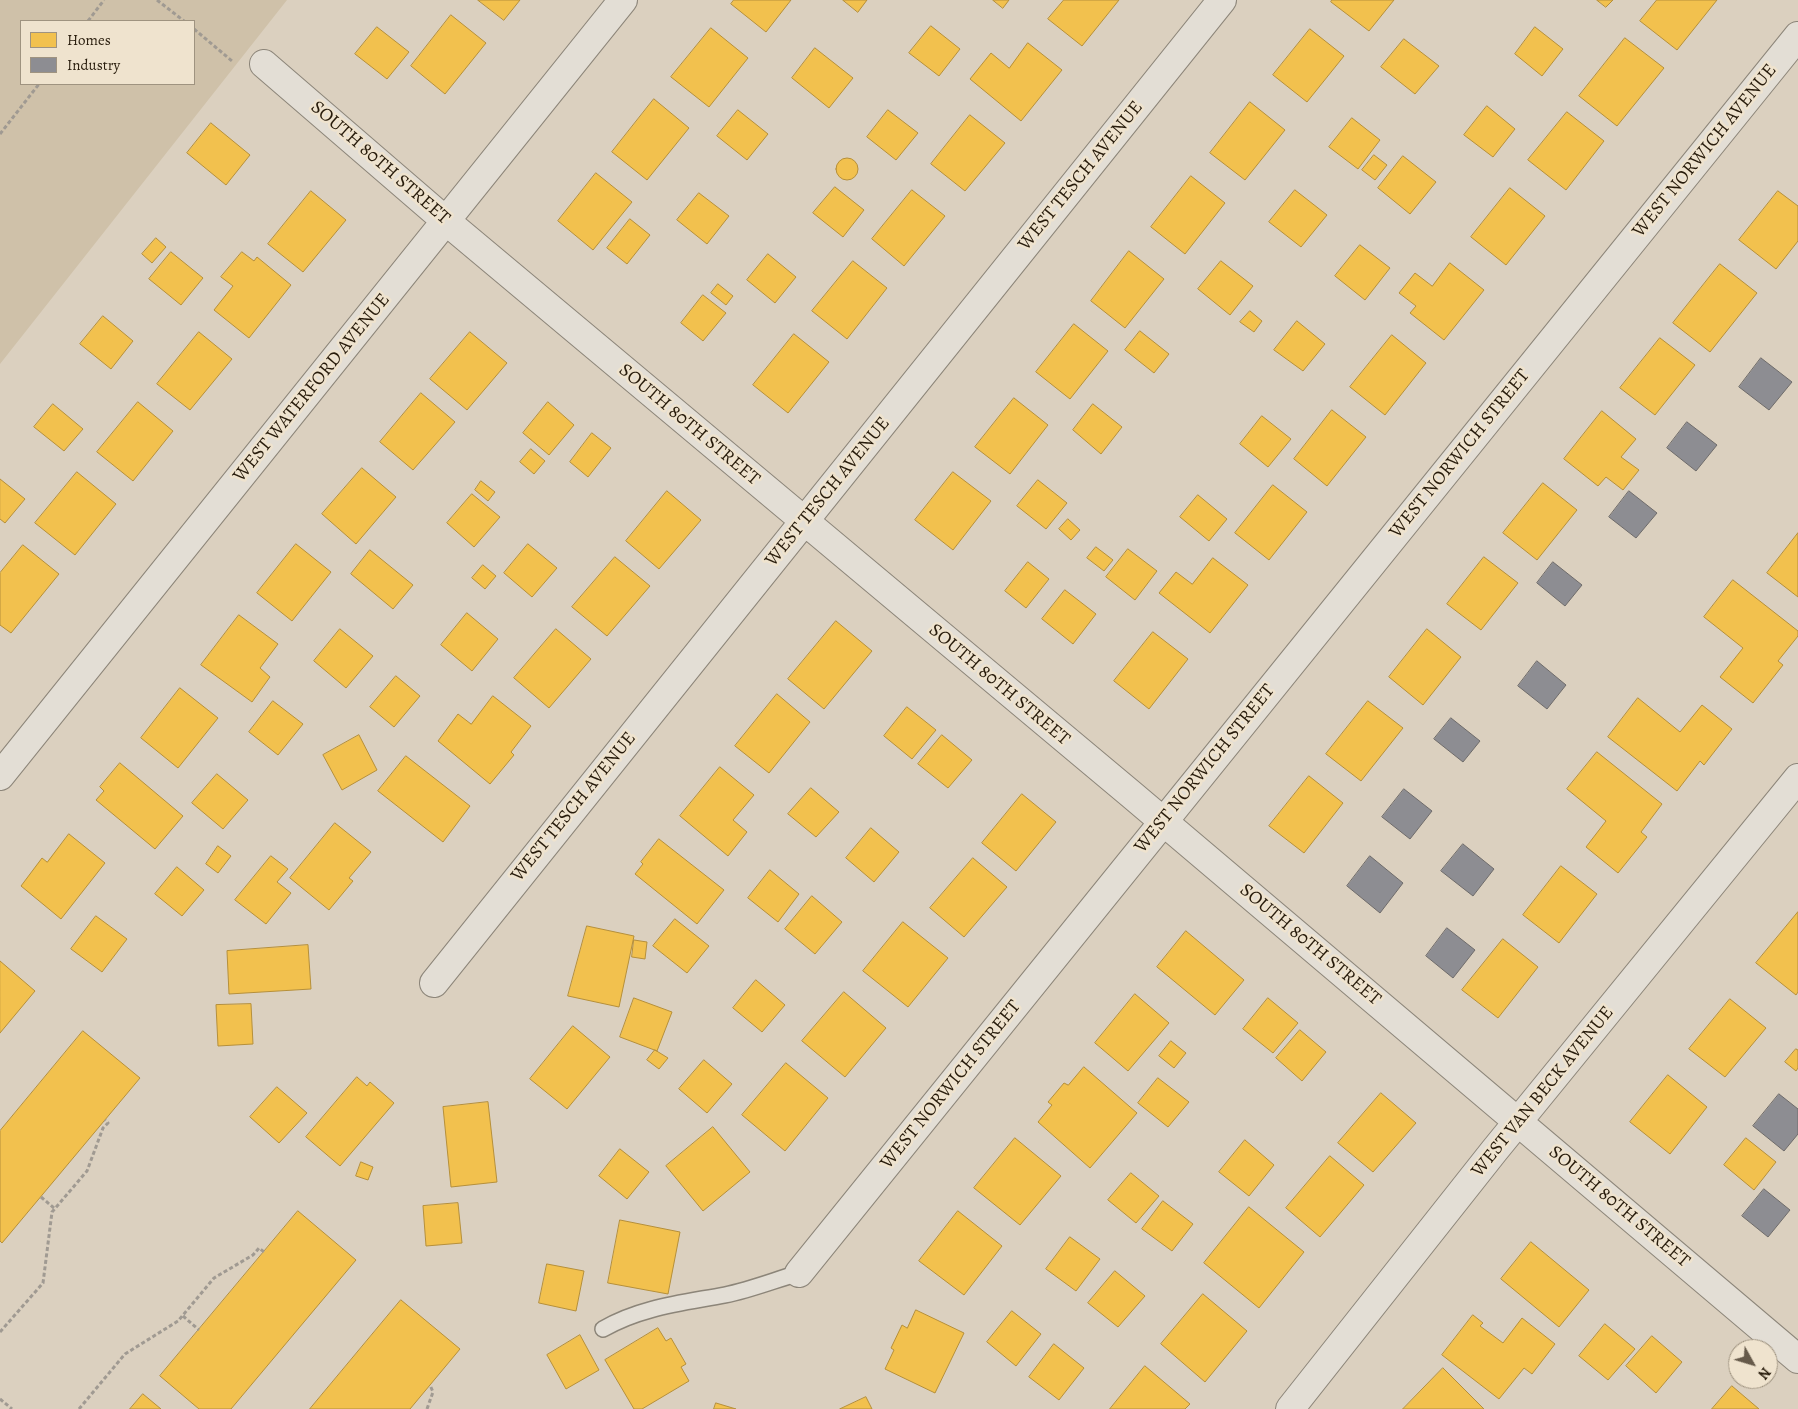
<!DOCTYPE html>
<html>
<head>
<meta charset="utf-8">
<style>
  body { margin:0 }
  #map { position:relative; width:1798px; height:1409px; overflow:hidden; background:#dbd0bf; font-family:Alegreya,serif }
  canvas { display:block }
  .legend { position:absolute; left:20px; top:20px; width:175px; height:65px; box-sizing:border-box; background:#efe3ce; border:1px solid #9f9380; margin:0; padding:6px 9px; list-style:none; font-size:15px; color:#271b0b }
  .legend li { display:flex; align-items:center; gap:10px; height:25px }
  .legend b { width:25px; border:1px solid #9f9380 }
  .north { position:absolute; left:1728px; top:1339px; width:50px; height:50px; box-sizing:border-box; background:#efe3ce; border:1px solid #9f9380; border-radius:50%; rotate:129deg; font-size:14px; font-weight:700; line-height:20px; text-align:center; color:#271b0b }
  .north::after { content:''; display:block; margin:auto; width:18px; height:22px; background:#665a4a; clip-path:polygon(50% 0,100% 100%,50% 72%,0 100%) }
</style>
</head>
<body>
<div id="map">
<canvas width="1798" height="1409"></canvas>
<ul class="legend">
<li><b style="height:14px;background:#f2c14e"></b>Homes</li>
<li><b style="height:14px;background:#8d8d92"></b>Industry</li>
</ul>
<div class="north">N</div>
</div>
<script>
const context = document.querySelector('canvas').getContext('2d');
context.lineJoin = 'round';
function paint(path, color) { context.fillStyle = color; context.fill(path, 'evenodd'); }
function trace(path, color, width, dash) { context.strokeStyle = color; context.lineWidth = width; context.lineCap = dash ? 'butt' : 'round'; context.setLineDash(dash || []); context.stroke(path); }
function drawText(font, color, halo, rows, align = 'center') {
  context.font = font + ' Alegreya,serif'; context.lineWidth = 5; context.setLineDash([]); context.textBaseline = 'middle'; context.strokeStyle = halo; context.fillStyle = color; for (const [text, x, y, turn = 0] of rows) {
    context.save(); context.translate(x, y); context.rotate((+turn || 0) * Math.PI / 180); context.textAlign = isNaN(turn) ? turn : align; if (halo) context.strokeText(text, 0, 0); context.fillText(text, 0, 0); context.restore();
  }
}
paint(new Path2D(`
  M0,0H287L0,364ZM21,21H194V84H21Z`), '#cfc1a9');
const homes = new Path2D(`
  M478,0H520L504,20Z
  M734,0H791L766,32L731,4Z
  M843,0H867L858,12Z
  M993,0H1009L1003,8Z
  M1064,0H1119L1082,46L1048,19Z
  M1332,0H1394L1369,31L1331,2Z
  M1597,0H1613L1606,7Z
  M1657,0H1717L1677,50L1640,21Z
  M451,15L486,43L445,94L411,66Z
  M931,26L960,49L939,76L909,53Z
  M377,27L409,52L387,79L355,54Z
  M1535,27L1563,49L1542,76L1515,54Z
  M711,28L748,58L709,107L671,77Z
  M1310,29L1344,56L1307,102L1273,75Z
  M1625,38L1664,68L1617,126L1579,96Z
  M1404,39L1439,66L1415,94L1381,67Z
  M1028,43L1062,70L1021,121L970,79L991,53L1009,68Z
  M815,48L853,78L829,108L792,78Z
  M654,99L689,128L647,180L612,152Z
  M1250,102L1285,130L1245,180L1210,153Z
  M1487,106L1515,129L1493,157L1464,135Z
  M738,110L768,134L747,160L717,136Z
  M888,110L918,133L896,160L867,137Z
  M1567,112L1604,141L1566,190L1528,160Z
  M970,115L1005,143L965,191L931,164Z
  M1352,118L1380,140L1358,169L1329,147Z
  M211,123L250,155L226,185L187,153Z
  M1374,155L1387,165L1375,180L1362,170Z
  M1403,156L1436,182L1410,214L1378,188Z
  M836 169a11 11 0 1 1 22 0a11 11 0 1 1-22 0Z
  M596,173L632,202L593,250L558,221Z
  M1191,176L1225,203L1185,254L1151,227Z
  M835,187L864,210L843,237L813,213Z
  M1510,188L1545,216L1506,265L1471,237Z
  M912,190L945,216L904,266L872,239Z
  M1295,190L1327,215L1301,247L1269,222Z
  M311,191L346,220L303,272L268,244Z
  M1778,191L1798,206V241L1776,269L1739,240Z
  M699,193L729,216L707,244L677,220Z
  M630,219L650,235L627,264L607,248Z
  M156,238L166,247L152,263L142,254Z
  M1360,245L1390,268L1365,300L1335,276Z
  M1129,251L1164,279L1125,328L1091,301Z
  M171,252L203,278L181,305L149,279Z
  M242,252L254,261L257,257L291,285L249,338L214,310L233,286L221,277Z
  M768,254L796,277L775,303L747,280Z
  M853,261L887,288L847,339L812,311Z
  M1221,261L1253,286L1230,315L1198,289Z
  M1450,263L1484,290L1444,340L1410,313L1416,306L1399,293L1415,273L1432,286Z
  M1720,264L1757,293L1710,352L1673,323Z
  M718,284L733,296L726,305L711,293Z
  M703,295L726,313L703,341L681,323Z
  M1250,311L1262,321L1254,332L1240,322Z
  M103,316L133,341L111,369L80,344Z
  M1297,321L1325,344L1303,371L1274,350Z
  M1074,324L1108,351L1070,399L1036,372Z
  M1140,331L1169,354L1154,373L1125,350Z
  M199,332L232,359L190,410L157,384Z
  M470,332L507,363L467,410L430,379Z
  M794,334L829,362L788,413L753,385Z
  M1392,335L1426,363L1385,415L1350,387Z
  M1660,338L1695,365L1655,415L1620,388Z
  M421,393L455,422L413,470L380,442Z
  M1014,398L1048,425L1010,474L975,447Z
  M138,402L173,431L133,481L97,452Z
  M548,402L574,425L549,455L523,433Z
  M53,404L83,429L64,451L34,427Z
  M1093,404L1122,427L1101,454L1073,430Z
  M1332,410L1366,437L1327,486L1294,459Z
  M1602,411L1636,439L1621,457L1639,470L1623,490L1606,477L1598,486L1564,459Z
  M1262,416L1291,439L1268,467L1240,444Z
  M592,433L611,448L588,477L570,462Z
  M531,449L545,461L534,474L520,462Z
  M362,468L396,497L356,544L322,514Z
  M77,472L116,504L75,555L35,523Z
  M953,472L991,501L953,550L915,520Z
  M0,479L25,499L5,523L0,519Z
  M1038,480L1067,503L1046,529L1017,506Z
  M481,481L495,492L488,501L475,490Z
  M1543,483L1577,510L1537,560L1503,533Z
  M1273,485L1307,512L1269,560L1235,533Z
  M667,491L701,520L659,569L626,541Z
  M472,494L500,517L474,547L447,523Z
  M1198,495L1227,519L1209,541L1180,517Z
  M1068,519L1080,530L1071,540L1059,529Z
  M1798,533V597L1767,573Z
  M296,544L331,572L292,621L257,593Z
  M528,544L557,568L532,597L504,573Z
  M23,545L59,574L11,633L0,625V573Z
  M1096,547L1113,560L1104,571L1087,558Z
  M1128,549L1157,571L1135,600L1106,577Z
  M370,550L413,585L393,609L351,574Z
  M615,557L650,586L607,636L572,607Z
  M1484,557L1518,583L1481,630L1447,604Z
  M1213,558L1248,585L1210,633L1159,593L1176,572L1192,584Z
  M1028,562L1049,579L1026,608L1005,591Z
  M483,565L496,576L485,589L472,578Z
  M1733,580L1798,631V636L1778,661L1783,665L1753,703L1720,677L1743,648L1704,617Z
  M1065,590L1096,614L1073,644L1042,619Z
  M467,613L498,639L472,671L441,645Z
  M239,615L278,644L260,668L270,677L252,702L201,665Z
  M836,621L872,651L824,709L788,679Z
  M340,629L373,656L346,688L314,661Z
  M556,629L591,659L549,708L514,678Z
  M1427,629L1461,657L1423,705L1389,677Z
  M1153,632L1188,659L1149,709L1114,681Z
  M396,676L420,696L394,727L370,707Z
  M180,688L218,718L178,768L141,738Z
  M777,694L810,722L769,773L735,746Z
  M493,696L531,726L511,752L514,755L490,784L438,741L458,714L471,724Z
  M1638,698L1680,732L1702,705L1732,729L1704,765L1700,761L1677,791L1608,737Z
  M273,701L303,724L278,755L249,732Z
  M1368,701L1403,728L1361,781L1326,754Z
  M907,707L936,730L912,759L884,736Z
  M359,735L377,770L342,790L323,755Z
  M942,735L972,760L948,788L918,764Z
  M1597,752L1662,804L1641,832L1647,837L1618,873L1586,847L1606,821L1567,789Z
  M406,756L470,806L443,842L378,791Z
  M120,763L183,816L155,849L96,800L104,791L100,787Z
  M720,767L754,795L733,820L747,832L728,856L680,816Z
  M217,774L248,800L223,829L192,803Z
  M1309,776L1343,803L1304,853L1269,826Z
  M811,788L839,812L816,837L788,814Z
  M1022,794L1056,822L1016,871L982,843Z
  M335,823L371,852L349,878L353,881L329,910L290,878Z
  M871,828L899,852L874,882L846,858Z
  M69,834L105,863L61,919L21,886L42,858L47,862Z
  M659,839L724,890L697,924L635,874L643,864L641,862Z
  M218,846L231,856L218,873L206,864Z
  M271,856L288,869L277,882L291,893L266,924L235,900Z
  M973,858L1007,887L964,937L930,908Z
  M1561,866L1597,894L1559,943L1523,915Z
  M177,867L204,890L182,916L155,894Z
  M770,870L799,894L778,922L748,898Z
  M812,896L842,922L815,954L785,929Z
  M1798,912V992L1796,995L1756,963Z
  M96,916L127,939L102,972L71,949Z
  M675,919L709,946L687,973L653,946Z
  M903,922L948,958L908,1007L863,971Z
  M587,926L634,936L619,1007L568,996Z
  M1186,931L1244,980L1215,1015L1157,967Z
  M1503,939L1538,967L1498,1018L1462,990Z
  M634,940L647,942L645,959L632,957Z
  M308,945L311,989L229,994L227,951Z
  M0,961L35,991L0,1033Z
  M756,980L785,1005L762,1032L733,1008Z
  M844,992L886,1028L845,1077L802,1041Z
  M1135,994L1169,1023L1128,1071L1095,1043Z
  M634,998L672,1012L657,1051L620,1037Z
  M1268,998L1298,1023L1273,1053L1243,1029Z
  M1730,999L1766,1028L1725,1077L1689,1049Z
  M251,1004L253,1044L218,1046L216,1005Z
  M573,1026L610,1057L567,1109L530,1079Z
  M1300,1030L1326,1052L1302,1081L1276,1058Z
  M83,1031L140,1078L2,1243L0,1241V1131Z
  M1171,1041L1186,1053L1174,1068L1159,1056Z
  M1796,1049L1798,1050V1068L1796,1071L1785,1062Z
  M655,1050L668,1058L659,1069L647,1060Z
  M704,1060L732,1084L707,1113L679,1089Z
  M786,1063L828,1098L785,1151L742,1115Z
  M1084,1067L1137,1113L1090,1168L1038,1122L1052,1105L1048,1102L1064,1083L1068,1085Z
  M1668,1075L1707,1107L1670,1154L1630,1122Z
  M357,1077L367,1086L370,1082L394,1103L340,1166L306,1137Z
  M1158,1078L1189,1102L1168,1127L1138,1103Z
  M277,1087L307,1113L279,1143L250,1117Z
  M1381,1093L1416,1123L1373,1172L1338,1143Z
  M488,1102L497,1182L451,1187L443,1107Z
  M713,1127L750,1172L703,1211L666,1166Z
  M1015,1138L1061,1176L1020,1225L974,1188Z
  M1746,1138L1776,1162L1754,1190L1724,1165Z
  M1245,1140L1274,1165L1249,1196L1219,1172Z
  M620,1149L649,1172L627,1199L599,1176Z
  M1330,1156L1364,1185L1320,1237L1286,1208Z
  M361,1162L373,1167L368,1180L356,1176Z
  M1131,1173L1159,1196L1136,1223L1108,1200Z
  M1163,1201L1193,1224L1172,1251L1142,1229Z
  M458,1203L462,1243L426,1246L423,1206Z
  M1249,1207L1304,1252L1259,1308L1204,1263Z
  M298,1211L356,1260L231,1409H199L160,1376Z
  M958,1211L1002,1246L964,1295L919,1261Z
  M620,1220L680,1232L668,1294L608,1283Z
  M1070,1237L1100,1259L1076,1291L1046,1269Z
  M1531,1242L1589,1290L1559,1327L1501,1279Z
  M547,1264L584,1271L576,1311L539,1303Z
  M1115,1271L1145,1296L1118,1327L1088,1303Z
  M1203,1294L1247,1331L1205,1382L1161,1344Z
  M401,1300L460,1349L410,1409H310Z
  M916,1310L964,1333L935,1393L885,1369L894,1350L891,1348L902,1325L907,1328Z
  M1012,1311L1041,1334L1016,1366L987,1342Z
  M1473,1315L1483,1323L1480,1326L1503,1343L1522,1318L1555,1344L1532,1374L1524,1368L1499,1399L1442,1355Z
  M1605,1324L1635,1349L1608,1380L1579,1356Z
  M658,1328L666,1341L671,1338L686,1364L681,1367L689,1381L642,1409H634L605,1360Z
  M580,1335L599,1370L566,1389L547,1355Z
  M1652,1336L1682,1362L1656,1393L1626,1366Z
  M1054,1344L1084,1368L1059,1400L1029,1377Z
  M1145,1366L1190,1404L1185,1409H1110Z
  M1443,1368L1484,1409H1403Z
  M1732,1386L1759,1409H1712Z
  M143,1394L161,1409H130Z
  M866,1397L872,1409H840Z
  M716,1403L736,1409H714Z`);
paint(homes, '#f2c14e');
trace(homes, '#b58f3a', 1);
const industry = new Path2D(`
  M1761,358L1792,382L1769,410L1739,387Z
  M1687,422L1717,445L1696,471L1667,448Z
  M1629,491L1657,513L1636,538L1609,517Z
  M1553,562L1582,585L1565,606L1537,583Z
  M1537,661L1566,685L1547,709L1518,686Z
  M1451,718L1480,741L1463,762L1434,739Z
  M1404,789L1432,811L1410,839L1382,817Z
  M1463,844L1494,869L1473,896L1441,871Z
  M1370,856L1403,883L1380,913L1347,886Z
  M1447,928L1475,950L1453,978L1426,956Z
  M1779,1094L1798,1109V1134L1784,1151L1753,1126Z
  M1764,1189L1790,1210L1768,1237L1742,1216Z`);
paint(industry, '#8d8d92');
trace(industry, '#6e6b6a', 1);
const service = new Path2D(`
  M603,1329C641,1307 683,1303 725,1295C750,1290 775,1280 799,1273`);
const minor = new Path2D(`
  M264,64L446,221L1132,795L1798,1359
  M0,776L623,0
  M434,983L1222,0
  M799,1273L1798,36
  M1290,1409L1494,1151L1798,778`);
trace(service, '#8c8579', 18);
trace(minor, '#8c8579', 30);
trace(new Path2D(`
  M157,0L184,21
  M88,21L104,0
  M194,29L232,61
  M0,134L39,84
  M41,1197L54,1208
  M183,1316L199,1330
  M0,1332L43,1283L52,1212L87,1171L103,1128L108,1123L105,1120
  M0,1399L12,1409
  M79,1409L125,1354L178,1321L214,1278L253,1255L259,1248L264,1252
  M427,1409L433,1392L430,1385`), '#a09a92', 3, [4, 2.5]);
trace(service, '#e3ded5', 15);
trace(minor, '#e3ded5', 28);
drawText('19px', '#271b0b', '#efe3ce', [
  ["WEST NORWICH AVENUE",1705,151,-51],
  ["SOUTH 80TH STREET",380,163,41],
  ["WEST TESCH AVENUE",1081,176,-51],
  ["WEST WATERFORD AVENUE",312,388,-51],
  ["SOUTH 80TH STREET",689,425,40],
  ["WEST NORWICH STREET",1460,454,-51],
  ["WEST TESCH AVENUE",828,492,-51],
  ["SOUTH 80TH STREET",999,685,40],
  ["WEST NORWICH STREET",1205,769,-51],
  ["WEST TESCH AVENUE",574,807,-51],
  ["SOUTH 80TH STREET",1310,945,40],
  ["WEST NORWICH STREET",951,1085,-51],
  ["WEST VAN BECK AVENUE",1543,1092,-51],
  ["SOUTH 80TH STREET",1619,1207,40]
]);
</script>
</body>
</html>
